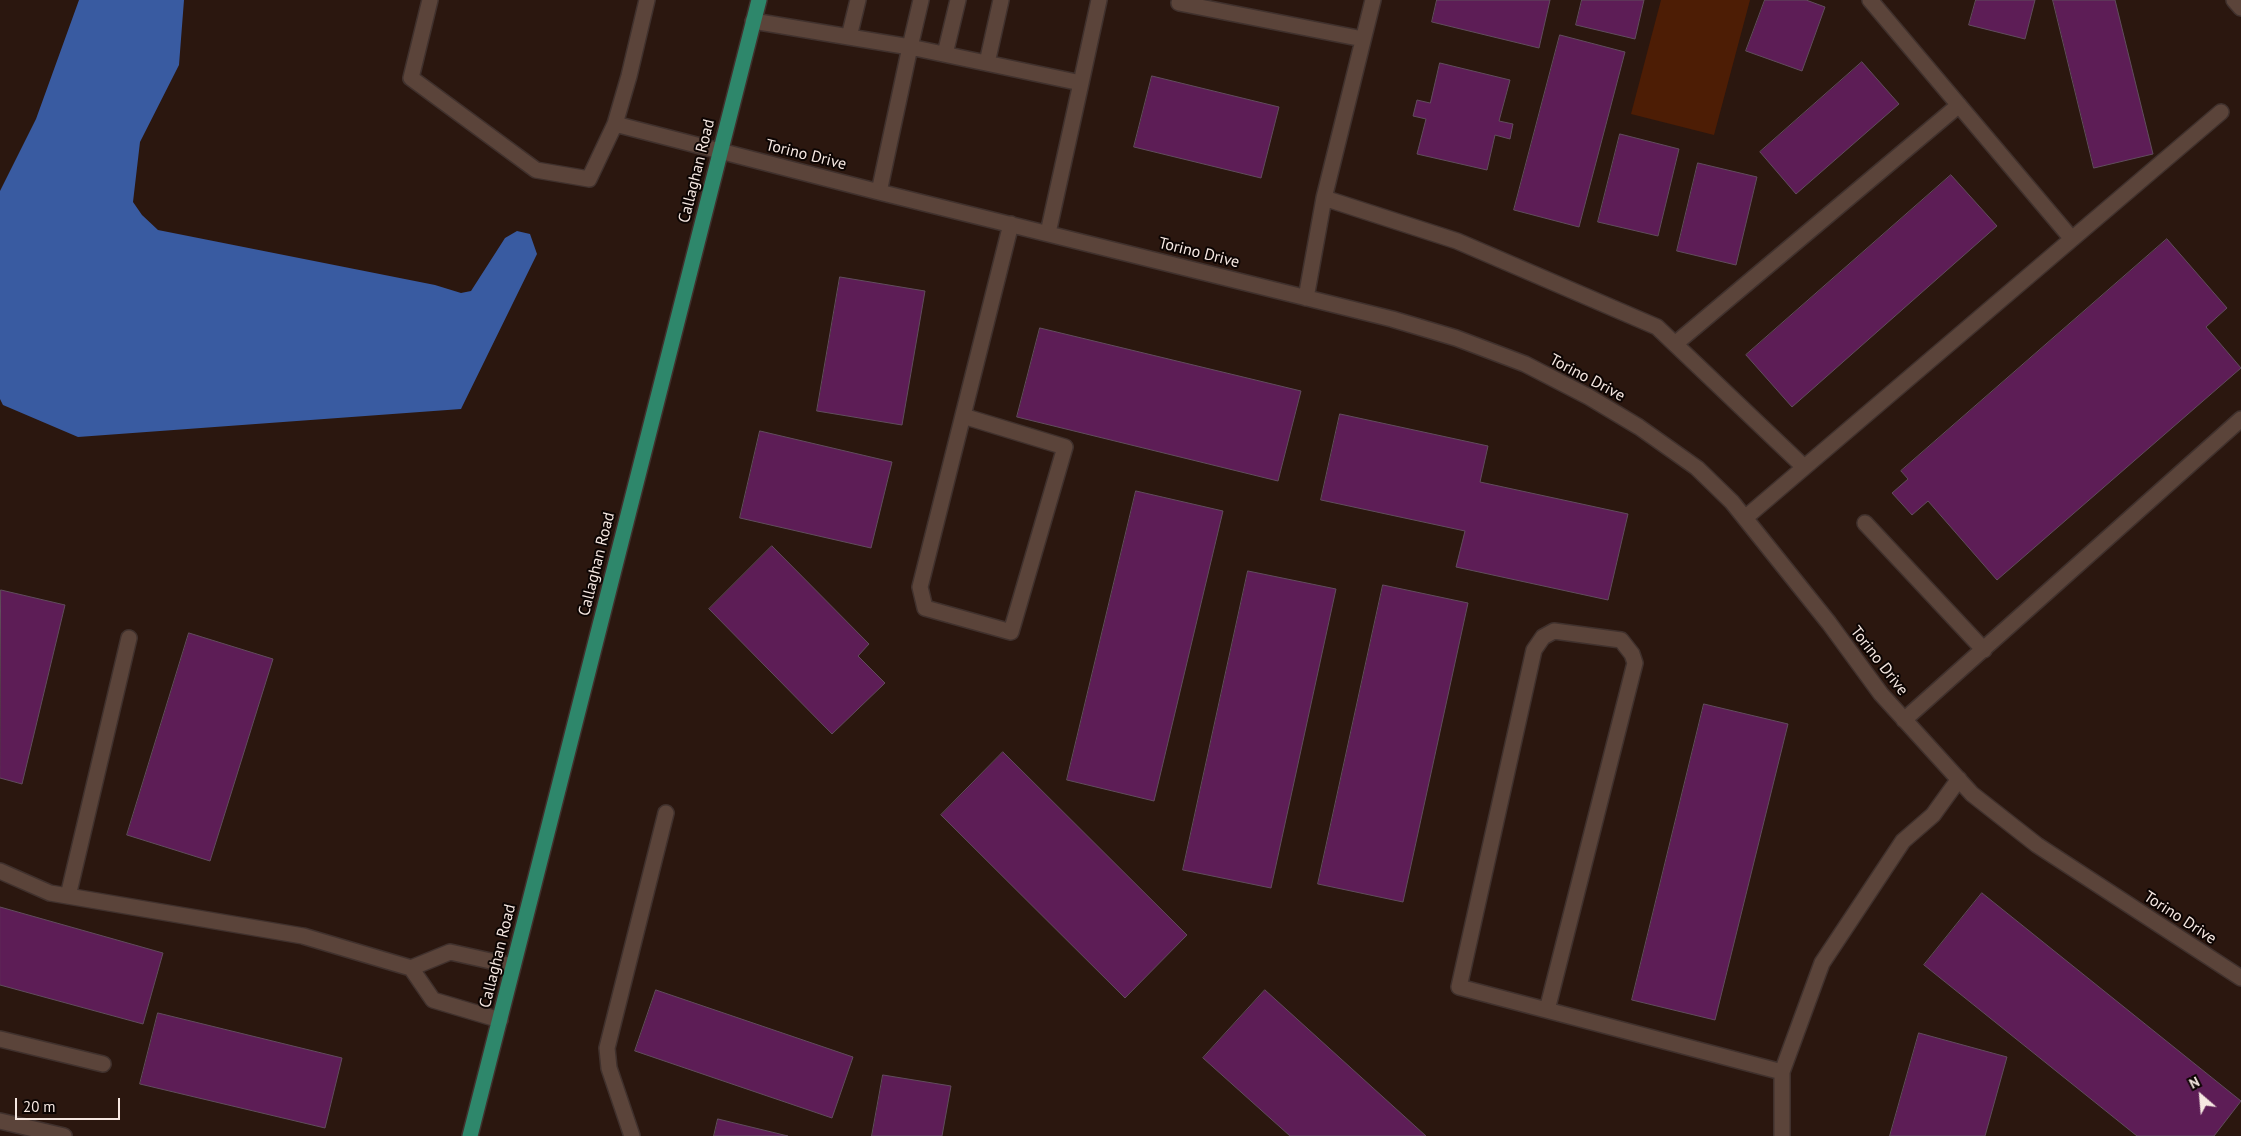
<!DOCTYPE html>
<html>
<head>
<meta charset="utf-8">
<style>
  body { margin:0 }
  #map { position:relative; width:2241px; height:1136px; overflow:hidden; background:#2b170f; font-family:"PT Sans",sans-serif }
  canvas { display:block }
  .north { position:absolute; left:2176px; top:1071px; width:50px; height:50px; -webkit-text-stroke:4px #0d0503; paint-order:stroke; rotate:333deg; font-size:14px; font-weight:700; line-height:20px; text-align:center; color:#f6e8e2 }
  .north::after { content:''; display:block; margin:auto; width:18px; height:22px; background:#f6e8e2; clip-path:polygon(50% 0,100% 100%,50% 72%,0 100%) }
  .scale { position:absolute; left:15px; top:1098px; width:105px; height:22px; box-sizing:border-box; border:2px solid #f6e8e2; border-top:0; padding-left:6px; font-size:15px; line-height:18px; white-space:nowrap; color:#f6e8e2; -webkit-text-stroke:4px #0d0503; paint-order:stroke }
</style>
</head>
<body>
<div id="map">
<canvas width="2241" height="1136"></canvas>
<div class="north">N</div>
<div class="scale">20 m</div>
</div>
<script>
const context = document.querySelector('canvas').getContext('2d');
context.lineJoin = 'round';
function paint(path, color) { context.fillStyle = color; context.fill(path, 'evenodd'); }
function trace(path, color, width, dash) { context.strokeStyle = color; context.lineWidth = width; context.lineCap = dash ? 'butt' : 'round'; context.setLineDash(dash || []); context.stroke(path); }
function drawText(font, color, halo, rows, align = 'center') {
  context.font = font + ' "PT Sans",sans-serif'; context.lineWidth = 4; context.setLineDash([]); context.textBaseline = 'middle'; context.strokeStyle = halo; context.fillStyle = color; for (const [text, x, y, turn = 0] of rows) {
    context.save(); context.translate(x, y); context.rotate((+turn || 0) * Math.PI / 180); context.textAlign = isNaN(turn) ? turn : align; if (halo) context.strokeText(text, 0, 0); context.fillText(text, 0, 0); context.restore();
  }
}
paint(new Path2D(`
  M1661,0H1750L1714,135L1631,114Z`), '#4d1d05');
paint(new Path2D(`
  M79,0H184L179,65L140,142L133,202L142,215L158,230L435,285L461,293L471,291L505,238L517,231L530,234L537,254L461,409L78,437L3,405L0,399V191L36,119Z`), '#395ba1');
const building = new Path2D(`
  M1437,0H1550L1539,48L1432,22Z
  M1582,0H1644L1635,39L1576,25Z
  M1765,0H1806L1825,7L1802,71L1746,51Z
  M1976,0H2035L2025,39L1969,25Z
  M2053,0H2115L2153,154L2094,168Z
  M1560,35L1625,52L1579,227L1514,210Z
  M1862,62L1899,104L1796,194L1760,152Z
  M1440,63L1510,80L1499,121L1513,124L1510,139L1495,135L1487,170L1417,154L1426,119L1413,116L1417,100L1430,103Z
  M1152,76L1279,107L1261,178L1134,147Z
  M1620,134L1679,149L1658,236L1598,222Z
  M1698,163L1757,177L1736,265L1677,251Z
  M1951,175L1997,226L1792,407L1746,355Z
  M2167,239L2227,308L2206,327L2241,368L1997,580L1928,501L1912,515L1892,493L1908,479L1901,471Z
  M840,277L925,291L902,425L817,411Z
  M1040,328L1301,391L1278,481L1017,417Z
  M1340,414L1488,446L1480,482L1628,514L1608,600L1456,567L1465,531L1321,500Z
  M760,431L892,462L871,548L740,518Z
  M1136,491L1223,511L1154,801L1067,780Z
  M772,546L869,644L858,656L885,683L832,734L709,609Z
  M1248,571L1336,589L1271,888L1183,870Z
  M1383,585L1468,603L1403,902L1318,884Z
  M1,590L65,605L22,784L0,778Z
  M189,633L273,659L210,861L127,835Z
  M1704,704L1788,724L1715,1020L1632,1000Z
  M1003,752L1187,935L1125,998L941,815Z
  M1982,893L2241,1101L2214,1136H2137L1924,965Z
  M0,907L163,953L143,1024L0,985Z
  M656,990L853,1057L832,1118L635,1051Z
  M1265,990L1426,1136H1290L1203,1058Z
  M158,1013L342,1058L325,1128L140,1084Z
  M1919,1033L2007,1057L1985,1136H1890Z
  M883,1075L951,1086L942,1136H872Z
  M718,1119L788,1136H714Z`);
paint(building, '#5d1d56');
trace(building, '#614d5d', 1);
const minor = new Path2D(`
  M430,0L411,78L536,170L589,179L615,124
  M647,0L629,76L615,124L879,192L1392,319L1456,338L1525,364L1589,397L1639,427L1697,468L1732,502L1829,623L1881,694L1972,794L2037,845L2241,978
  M1870,0L2072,239L2221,112
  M2234,0L2241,8
  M1179,3L1363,39
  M753,21L849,37L858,0
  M849,37L910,47L921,0
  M945,54L958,0
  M987,63L1001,0
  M1081,83L1099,0
  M879,192L910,47L1081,83L1048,233
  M1324,198L1373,0
  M1306,298L1324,198L1457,241L1657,327L1804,467
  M1675,344L1959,105
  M963,416L1065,447L1011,632L925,608L920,587L1011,224
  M1745,518L2072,239
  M1865,523L1984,650
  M1904,720L2241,419
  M0,871L50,893L303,936L411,968L450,952L513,966
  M68,896L129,638
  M411,968L433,1000L500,1020
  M1547,1010L1635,663L1632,654L1621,640L1554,631L1543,637L1534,650L1459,987L1782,1072L1822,963L1903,841L1933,815L1959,779
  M0,1039L103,1064
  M1782,1072V1136
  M0,1121L64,1136
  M632,1136L609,1068L607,1048L666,813`);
const major = new Path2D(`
  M470,1136L759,0`);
trace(minor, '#40312d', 18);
trace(major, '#40312d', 18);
trace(minor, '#5b443a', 15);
trace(major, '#2e876b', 15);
drawText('16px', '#f6e8e2', '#0d0503', [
  ["Torino Drive",806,155,14],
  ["Callaghan Road",697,171,-76],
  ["Torino Drive",1199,253,14],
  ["Torino Drive",1587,378,28],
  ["Callaghan Road",597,564,-76],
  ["Torino Drive",1879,661,52],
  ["Torino Drive",2180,918,33],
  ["Callaghan Road",498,956,-76]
]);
</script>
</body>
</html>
